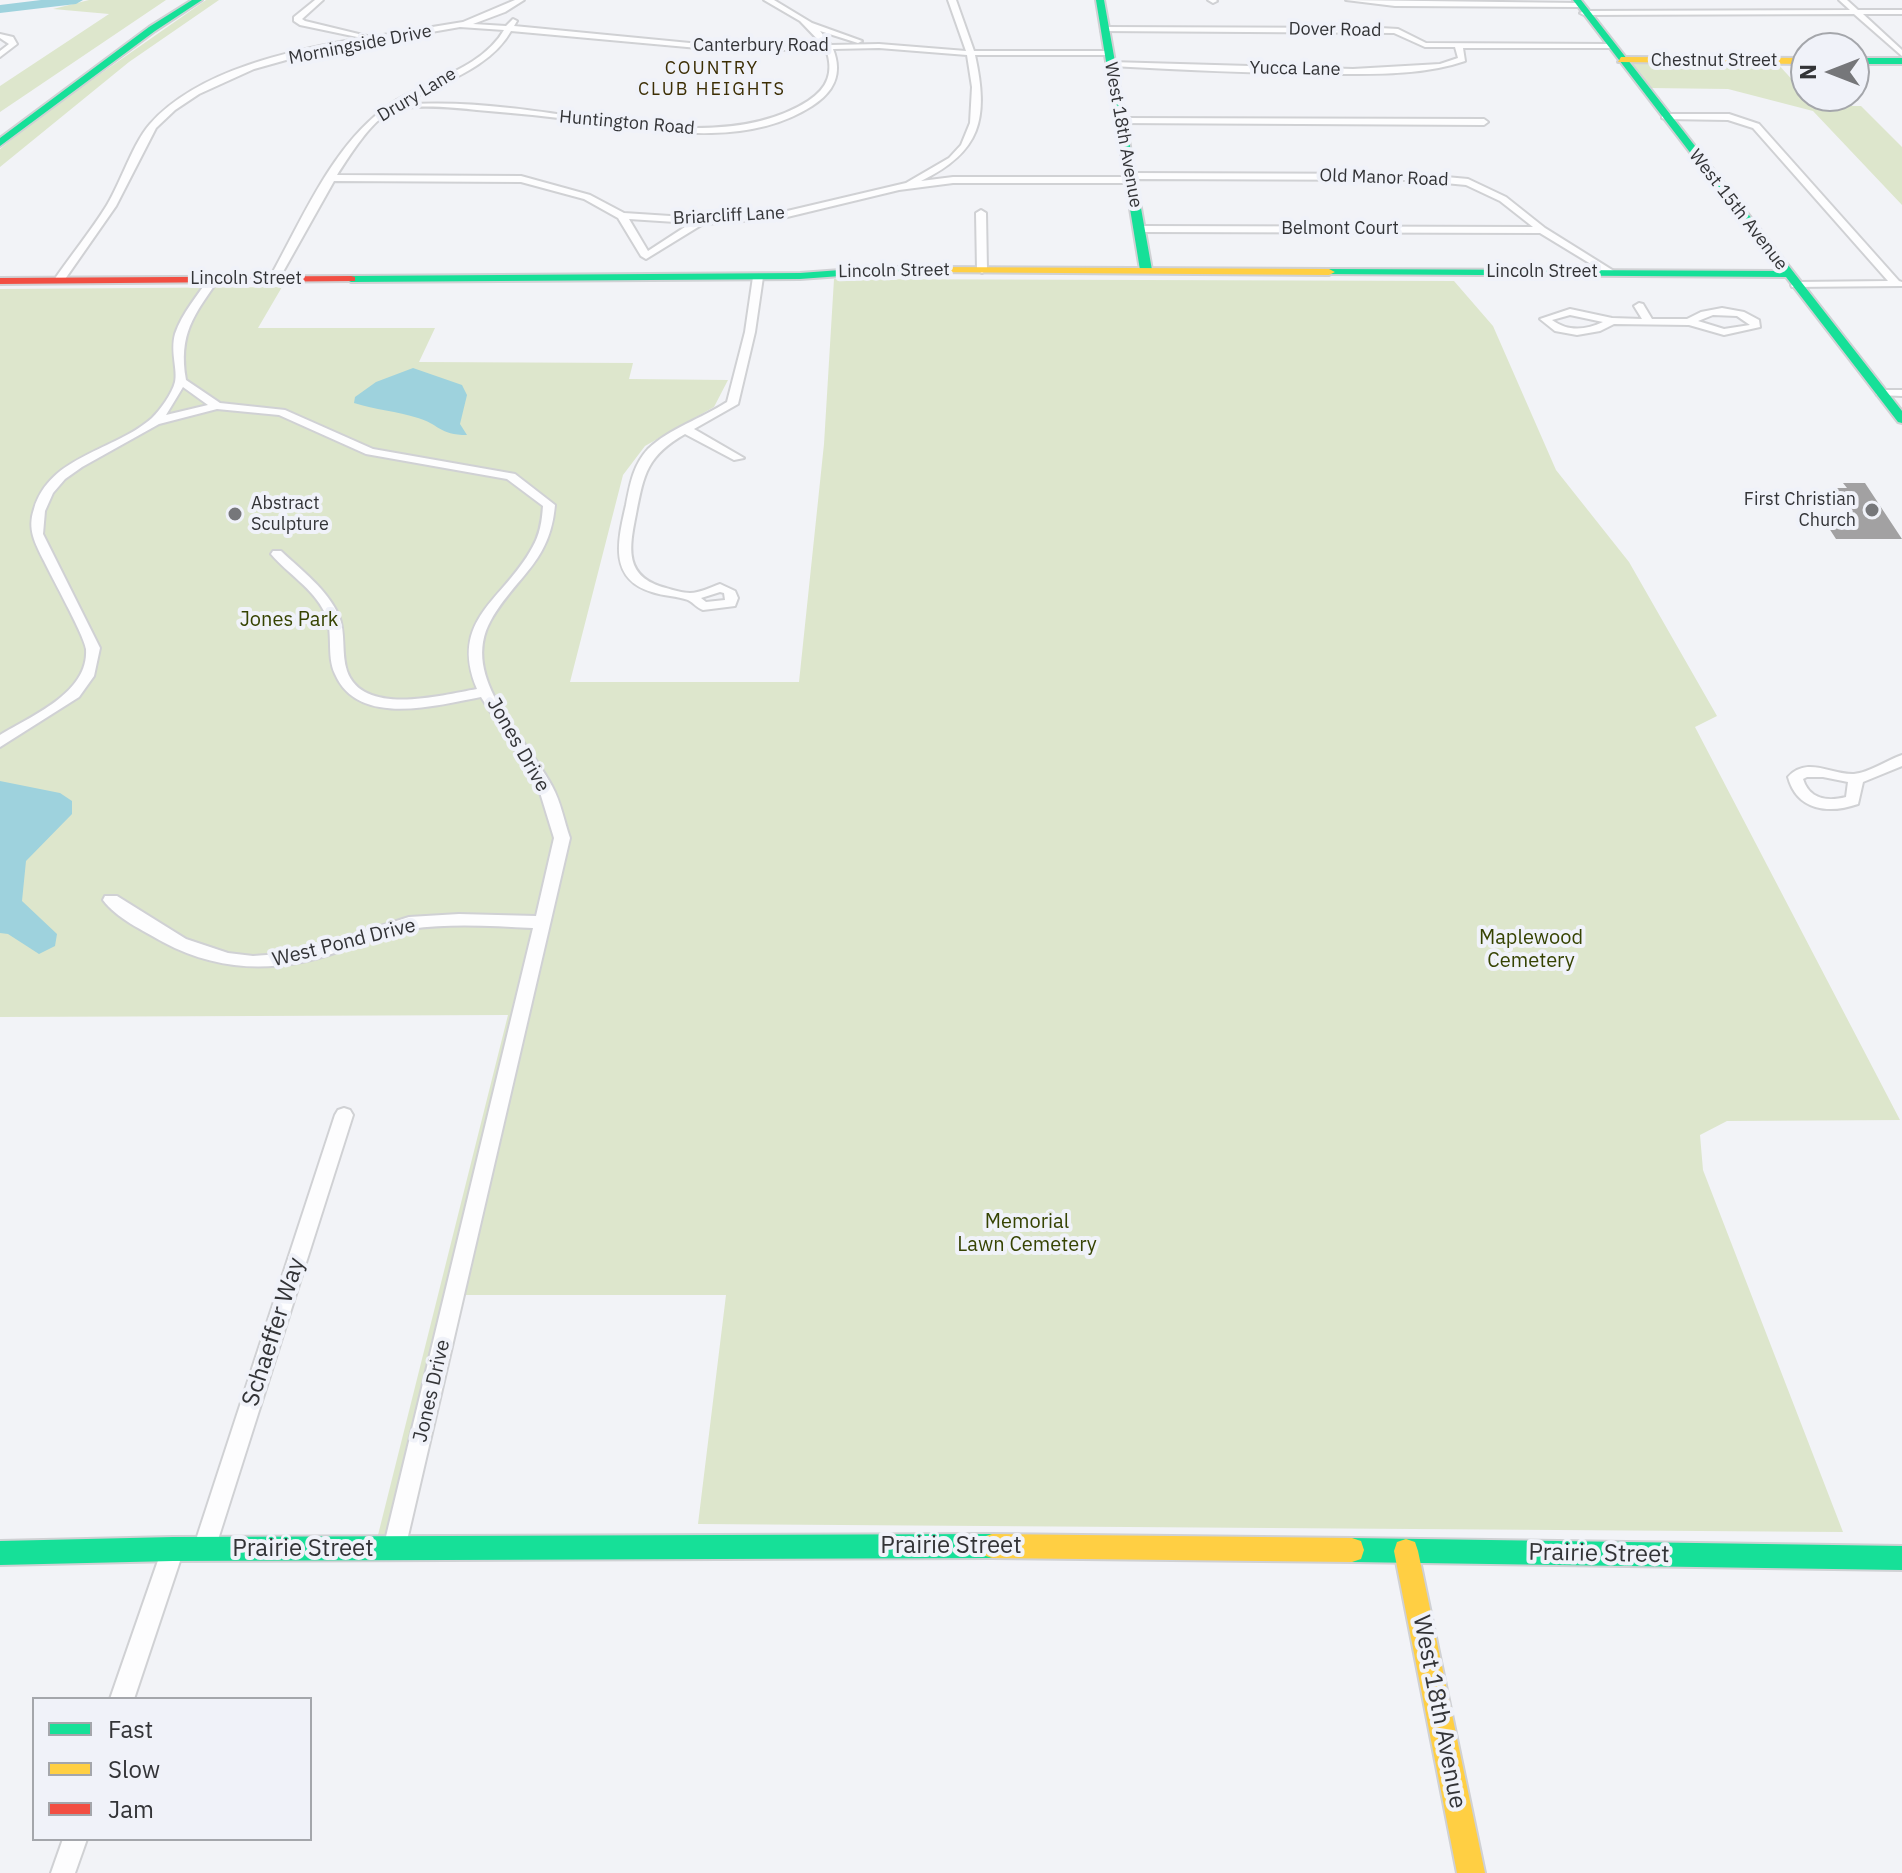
<!DOCTYPE html>
<html>
<head>
<meta charset="utf-8">
<style>
  body { margin:0 }
  #map { position:relative; width:1902px; height:1873px; overflow:hidden; background:#f2f3f7; font-family:"IBM Plex Sans",sans-serif }
  canvas { display:block }
  .legend { position:absolute; left:32px; top:1697px; width:280px; height:144px; box-sizing:border-box; background:#f0f2f9; border:2px solid #a4a6ab; margin:0; padding:10px 14px; list-style:none; font-size:24px; color:#333437 }
  .legend li { display:flex; align-items:center; gap:16px; height:40px }
  .legend b { width:40px; border:2px solid #a4a6ab }
  .north { position:absolute; left:1790px; top:32px; width:80px; height:80px; box-sizing:border-box; background:#f0f2f9; border:2px solid #a4a6ab; border-radius:50%; rotate:270deg; font-size:22px; font-weight:700; line-height:32px; text-align:center; color:#333437 }
  .north::after { content:''; display:block; margin:auto; width:28px; height:36px; background:#76777a; clip-path:polygon(50% 0,100% 100%,50% 72%,0 100%) }
</style>
</head>
<body>
<div id="map">
<canvas width="1902" height="1873"></canvas>
<ul class="legend">
<li><b style="height:10px;background:#16e098"></b>Fast</li>
<li><b style="height:10px;background:#ffcf43"></b>Slow</li>
<li><b style="height:10px;background:#f24e42"></b>Jam</li>
</ul>
<div class="north">N</div>
</div>
<script>
const context = document.querySelector('canvas').getContext('2d');
context.lineJoin = 'round';
function paint(path, color) { context.fillStyle = color; context.fill(path, 'evenodd'); }
function trace(path, color, width, dash) { context.strokeStyle = color; context.lineWidth = width; context.lineCap = dash ? 'butt' : 'round'; context.setLineDash(dash || []); context.stroke(path); }
function drawText(font, color, halo, rows, align = 'center') {
  context.font = font + ' "IBM Plex Sans",sans-serif'; context.lineWidth = 8; context.setLineDash([]); context.textBaseline = 'middle'; context.strokeStyle = halo; context.fillStyle = color; for (const [text, x, y, turn = 0] of rows) {
    context.save(); context.translate(x, y); context.rotate((+turn || 0) * Math.PI / 180); context.textAlign = isNaN(turn) ? turn : align; if (halo) context.strokeText(text, 0, 0); context.fillText(text, 0, 0); context.restore();
  }
}
paint(new Path2D(`
  M89,0H166L0,112V86L109,14L53,9Z
  M206,0H219L129,62L0,167V149L40,116Z
  M1776,62C1810,98 1809,106 1861,106L1902,147V205L1813,111L1728,89L1650,88L1631,63Z
  M834,279L1454,281L1493,326L1556,470L1629,562L1717,716L1695,727L1900,1120L1727,1121L1700,1135L1703,1170L1843,1532L698,1524L726,1295H464L407,1535H378L508,1015L0,1017V289L282,287L258,328H435L419,362L633,363L629,379L728,380L714,407L645,446L623,475L570,682H799L824,444Z`), '#dde6cc');
paint(new Path2D(`
  M413,368L462,385L467,395L460,424L467,435C439,435 439,424 418,418C397,411 375,410 354,403L355,397L376,382Z
  M0,781L60,793L72,801V814L26,861L22,901L57,934L55,946L39,954L8,934L0,933Z`), '#9ed2dd');
paint(new Path2D(`
  M41,0H83L76,4L0,13V5Z`), '#9ed2dd');
paint(new Path2D(`
  M1843,483H1865L1902,539H1836L1825,522H1858L1835,488H1847Z`), '#a2a1a2');
const street = new Path2D(`
  M315,0H323L302,19L305,21L371,37L463,22L515,0H524L505,12L473,24L506,26L513,19L517,21L514,26L731,47L823,45L800,21L764,0H774L812,23L862,41L858,43L820,31L831,45L879,44L966,51L948,0H956L974,51H1109L1113,53L1109,55H975C989,119 981,152 921,181L953,177H1126L1130,173L1413,174L1468,179L1506,197L1545,228L1617,273L1609,275L1540,233L1139,232L1134,229L1139,226L1533,227L1500,201L1466,185L1413,180L1134,179L1130,183H953L899,190L783,218L703,224L646,259L641,256L618,218L584,199L521,182L334,181L279,279L270,281L269,279C301,222 329,152 381,111C418,81 479,73 504,30L460,27L311,53L254,69L199,94L175,110L156,128L116,206L63,282H55L54,280C71,255 91,231 107,205C121,182 133,143 150,124C199,69 293,50 362,38L300,25L294,21V17ZM511,31L731,51L826,49C834,72 828,88 808,101C729,152 600,117 510,108C474,104 438,102 401,105C438,83 489,70 511,31ZM879,48L967,55L972,87L970,123L961,145L949,158L906,183L783,212L701,218L624,213L590,195L521,176L337,175C348,158 372,119 392,111C411,103 457,108 477,110C516,113 554,117 592,122C664,132 748,147 812,106C834,92 843,74 833,49ZM629,219L691,223L648,251Z
  M1208,0H1216L1217,1L1213,3Z
  M1346,0L1579,3L1583,5L1579,7L1395,6Z
  M1839,0H1847L1858,10H1902V14H1863L1902,50V56L1854,14L1584,15L1580,13L1584,11L1850,10Z
  M1104,27L1380,28L1398,29L1426,43L1610,44L1614,46L1610,48H1463L1465,61C1421,76 1372,74 1325,74C1254,73 1182,70 1111,66L1107,64L1111,62L1353,69L1440,64L1458,58L1455,47H1425L1394,33L1101,31Z
  M0,34L13,37L17,44L0,57V51L9,44L0,38Z
  M1662,114H1729L1759,124L1899,281L1902,282V286L1792,287L1791,285L1796,282L1888,281L1753,128L1728,120L1665,119L1662,118Z
  M1120,118L1484,119L1488,122L1484,125L1117,123L1116,121Z
  M981,210L986,213L987,270L982,273L977,270L976,213Z
  M758,274L763,277L755,332L738,404L694,429L744,458L734,460L685,434C647,456 644,473 636,514C629,549 624,577 666,588C673,590 683,593 690,593C700,593 711,587 720,584L735,591L738,598L735,606L703,610C697,608 694,603 688,600C678,596 663,596 652,592C608,579 618,540 626,505C630,485 633,465 648,449C670,428 701,419 727,402L745,332L753,277ZM720,592L724,593L725,600L706,602L701,598Z
  M210,277L219,279C194,315 178,334 186,380L220,403L285,410L373,449L515,474L555,505C550,563 517,575 491,620C458,678 526,736 552,786C561,802 564,821 570,838L405,1549L402,1557L394,1560L386,1557L383,1549L533,928C492,926 451,923 410,929C386,932 363,943 340,951C280,973 221,973 163,942C144,931 116,918 103,900L105,896H117L186,939L228,953L253,956L280,954L309,949L409,917L459,914L536,916L554,838L538,786L481,697C437,705 358,728 335,674C326,655 334,632 325,613C313,588 288,574 271,554L273,551H281C302,571 327,589 339,616C346,633 341,653 347,671C363,717 442,695 477,689C448,619 504,600 532,548C540,535 542,521 543,506L507,479L366,454L279,415L217,409L159,424L82,467L65,479L53,493L45,511L43,534L100,648L94,676L79,697L0,747V735C31,716 89,693 86,649C85,637 51,576 44,561C35,543 27,529 34,509C50,455 115,451 152,418C160,410 172,394 175,382C178,370 170,352 175,334C182,313 198,295 210,277ZM183,387L208,405L166,415Z
  M1639,303L1643,304L1652,319H1687L1701,312L1722,308L1744,312L1759,320L1760,327L1724,335L1689,325L1614,324L1600,331L1577,335L1555,331L1540,319L1570,309L1612,318L1642,319L1634,306ZM1570,315L1603,322C1586,330 1568,332 1552,320ZM1713,315L1737,316L1750,325L1724,329L1698,321Z
  M1881,390H1902V396L1877,395L1876,393Z
  M1902,755V766L1863,782L1858,804C1829,814 1797,811 1788,777C1807,756 1831,775 1854,774C1869,773 1887,760 1902,755ZM1807,777H1823L1848,782L1846,797C1827,802 1809,799 1803,779Z
  M344,1108L350,1110L353,1115L215,1549L212,1557L204,1560L196,1557L193,1549L335,1115L338,1110Z
  M173,1538L181,1541L184,1549L134,1699H110L162,1549L165,1541Z
  M63,1839H87L75,1873H51Z`);
const fast = new Path2D(`
  M192,0H202L155,31L0,146V138L149,27Z
  M1096,0H1104L1152,270L1146,273L1140,270Z
  M1573,0H1581L1902,411V423L1898,422L1786,277L1325,274L1323,272L1329,269L1781,271Z
  M1854,58H1902V64H1854Z
  M881,267H932L938,270L932,273H881L800,279L351,282L345,279L351,276L800,273Z
  M992,1534L1001,1537L1004,1546L1001,1555L992,1558L173,1561L0,1565V1541L173,1537Z
  M1352,1538L1902,1546V1570L1352,1562L1343,1559L1340,1550L1343,1541Z`);
const slow = new Path2D(`
  M1621,57L1806,58V64L1618,62Z
  M932,267L1329,269L1335,272L1329,275L928,272L926,270Z
  M992,1534L1352,1538L1361,1541L1364,1550L1361,1559L1352,1562L992,1558L983,1555L980,1546L983,1537Z
  M1406,1539L1415,1542L1418,1551L1485,1873H1457L1394,1551L1397,1542Z`);
const jam = new Path2D(`
  M351,276L355,277V281L0,284V278Z`);
trace(street, '#d0d1d4', 4);
trace(fast, '#d0d1d4', 4);
trace(slow, '#d0d1d4', 4);
trace(jam, '#d0d1d4', 4);
paint(street, '#fdfdfe');
paint(fast, '#16e098');
paint(slow, '#ffcf43');
paint(jam, '#f24e42');
for (const [x, y, r, color] of [
  [1872,510,8,"#76777a"],
  [235,514,8,"#76777a"]
]) { const dot = new Path2D(); dot.arc(x, y, r, 0, 2 * Math.PI); context.fillStyle = color; context.fill(dot); trace(dot, '#f0f2f9', 3); }
drawText('18px', '#333437', '#f0f2f9', [
  ["Dover Road",1335,30,1],
  ["Morningside Drive",360,45,-11],
  ["Canterbury Road",761,46],
  ["Chestnut Street",1714,61],
  ["Yucca Lane",1295,69,1],
  ["Drury Lane",417,95,-31],
  ["Huntington Road",627,123,5],
  ["West 18th Avenue",1123,135,80],
  ["Old Manor Road",1384,178,2],
  ["West 15th Avenue",1738,210,52],
  ["Briarcliff Lane",729,216,-3],
  ["Belmont Court",1340,229],
  ["Lincoln Street",894,271,-1],
  ["Lincoln Street",1542,272],
  ["Lincoln Street",246,279]
]);
context.letterSpacing = '2px';
drawText('18px', '#3c2e04', '#f0f2f9', [
  ["COUNTRY",712,69],
  ["CLUB HEIGHTS",712,90]
]);
context.letterSpacing = '0px';
drawText('18px', '#333437', '#f0f2f9', [
  ["First Christian",1856,500],
  ["Church",1856,521],
  ["Abstract",251,504,"left"],
  ["Sculpture",251,525,"left"]
], 'right');
drawText('20px', '#364302', '#f0f2f9', [
  ["Jones Park",289,620],
  ["Maplewood",1531,938],
  ["Cemetery",1531,961],
  ["Memorial",1027,1222],
  ["Lawn Cemetery",1027,1245]
]);
drawText('20px', '#333437', '#f0f2f9', [
  ["Jones Drive",518,745,60],
  ["West Pond Drive",344,943,-14],
  ["Jones Drive",432,1391,-77]
]);
drawText('24px', '#333437', '#f0f2f9', [
  ["Schaeffer Way",274,1332,-72],
  ["Prairie Street",951,1546],
  ["Prairie Street",303,1549],
  ["Prairie Street",1599,1554,1],
  ["West 18th Avenue",1439,1712,79]
]);
</script>
</body>
</html>
